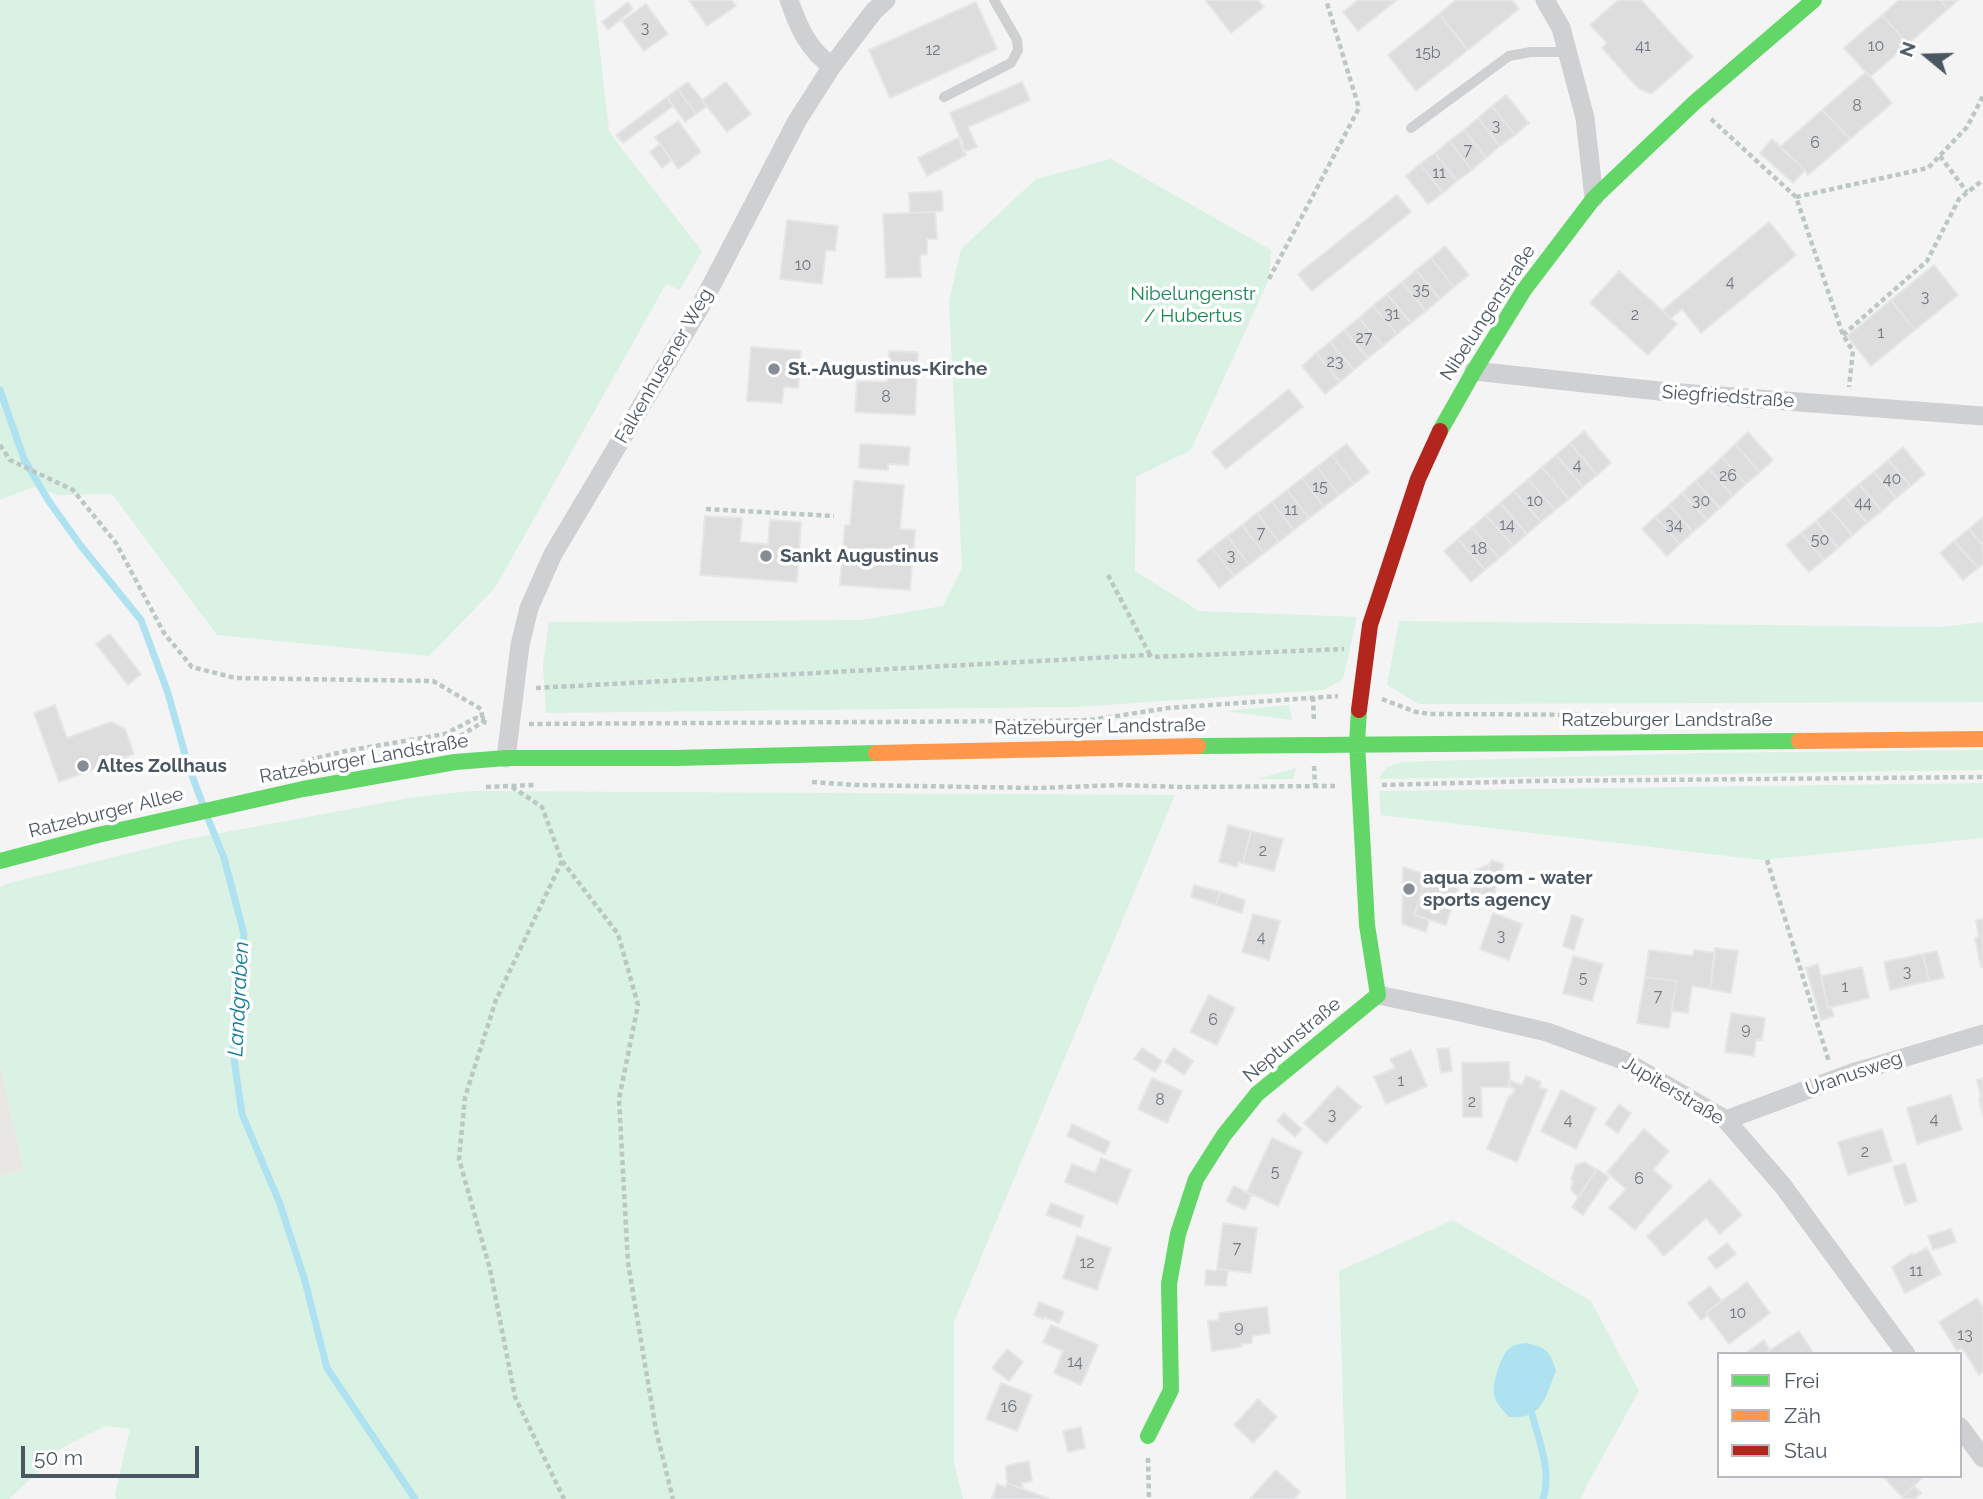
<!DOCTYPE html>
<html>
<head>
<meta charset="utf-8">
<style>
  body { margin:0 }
  #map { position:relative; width:1983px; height:1499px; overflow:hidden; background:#f4f4f4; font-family:Raleway,sans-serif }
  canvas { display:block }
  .legend { position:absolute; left:1717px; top:1352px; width:245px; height:126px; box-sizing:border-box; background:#fff; border:2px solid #b7bbc0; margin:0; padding:9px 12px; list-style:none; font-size:21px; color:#4a5661 }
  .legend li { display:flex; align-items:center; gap:14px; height:35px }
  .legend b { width:35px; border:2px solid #b7bbc0 }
  .north { position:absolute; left:1892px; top:21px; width:70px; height:70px; -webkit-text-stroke:5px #fff; paint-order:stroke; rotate:289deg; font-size:19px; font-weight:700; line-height:28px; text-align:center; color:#4a5661 }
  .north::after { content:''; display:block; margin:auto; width:24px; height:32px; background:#4a5661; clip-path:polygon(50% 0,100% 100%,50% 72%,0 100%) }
  .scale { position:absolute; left:21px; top:1446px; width:178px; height:32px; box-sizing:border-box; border:4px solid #4a5661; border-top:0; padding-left:9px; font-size:21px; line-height:24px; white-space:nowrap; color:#4a5661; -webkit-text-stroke:5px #fff; paint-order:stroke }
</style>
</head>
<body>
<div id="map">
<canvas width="1983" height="1499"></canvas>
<ul class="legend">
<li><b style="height:9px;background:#63d668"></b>Frei</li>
<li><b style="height:9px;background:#ff974d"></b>Zäh</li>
<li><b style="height:9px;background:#b3261e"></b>Stau</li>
</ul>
<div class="north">N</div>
<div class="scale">50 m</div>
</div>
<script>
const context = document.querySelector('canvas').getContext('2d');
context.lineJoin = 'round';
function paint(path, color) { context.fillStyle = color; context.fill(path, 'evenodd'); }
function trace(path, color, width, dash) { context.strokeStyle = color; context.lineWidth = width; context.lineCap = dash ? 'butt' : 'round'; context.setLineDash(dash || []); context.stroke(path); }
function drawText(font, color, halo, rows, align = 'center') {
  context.font = font + ' Raleway,sans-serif'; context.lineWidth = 7; context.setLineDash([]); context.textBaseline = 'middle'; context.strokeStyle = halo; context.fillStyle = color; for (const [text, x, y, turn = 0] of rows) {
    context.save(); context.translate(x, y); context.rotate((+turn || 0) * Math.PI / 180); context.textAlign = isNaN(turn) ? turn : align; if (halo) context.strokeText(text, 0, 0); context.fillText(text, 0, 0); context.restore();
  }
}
paint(new Path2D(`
  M0,1064L24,1170L0,1176Z`), '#e8e7e3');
paint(new Path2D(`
  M0,0H594L609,130L618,144L702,251L680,290L666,284L495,588L429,656L217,635L112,494L58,495L34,487L0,500Z
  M1111,159L1271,250L1269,279L1191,450L1136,477L1135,571L1199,611L1357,617L1343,679L1324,690L1076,707L546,713L543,664L549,622L861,620L943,606L962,568L949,302L961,249L1036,179Z
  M1399,621L1942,627L1983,622V702L1419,704L1387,685Z
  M1289,705L1292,720L1226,711Z
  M1983,750V770L1378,779L1386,768L1401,762L1700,753Z
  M1296,768L1293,779H1257Z
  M1983,783V838L1761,860L1381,815L1379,791Z
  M473,791L1175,795L954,1322V1463L963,1499H116L115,1494L130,1429L105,1426L67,1445L46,1458L38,1472L9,1499H0V1176L24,1170L0,1064V887L9,883L183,840L415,797Z
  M1453,1220L1591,1301L1639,1391L1587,1485L1581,1499H1346L1339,1271Z`), '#d9f2e3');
paint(new Path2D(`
  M1526,1343C1546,1348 1550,1350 1556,1371C1545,1397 1543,1420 1509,1417C1504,1411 1495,1403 1494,1394C1492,1385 1500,1359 1506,1352C1511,1345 1518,1344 1526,1343Z`), '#aee2f0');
trace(new Path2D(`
  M0,390L24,459L48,500L81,546L141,620L168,693L188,765L203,805
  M207,816L224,858L244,934L233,1052L242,1114L280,1204L305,1281L327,1368L415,1499
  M1532,1414C1539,1441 1552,1472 1543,1499`), '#aee2f0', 7);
const building = new Path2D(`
  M689,0H732L736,6L707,26Z
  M1205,0H1258L1264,7L1231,33Z
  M1358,0H1397L1358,31L1343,12Z
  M1456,0H1512L1519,9L1468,50L1439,14Z
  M1618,0H1641L1693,57L1651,94L1638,88L1602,48L1607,43L1590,25Z
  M1899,0H1940L1948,9L1908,44L1882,15Z
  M1940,0H1958L1948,9Z
  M628,2L633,9L608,30L602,22Z
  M976,2L997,49L890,98L869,50Z
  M646,4L668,34L644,51L622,21Z
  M1439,14L1468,50L1416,91L1388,55Z
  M1882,15L1908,44L1870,77L1844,48Z
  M1866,72L1892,103L1850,139L1822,110Z
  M688,82L707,106L696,114L678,89Z
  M726,82L751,114L727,132L702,100Z
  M1022,82L1030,100L968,127L977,147L964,152L961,145L963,144L950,113Z
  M678,89L696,114L685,122L667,97Z
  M1506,95L1529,123L1515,135L1492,106Z
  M667,97L673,106L623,143L616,135Z
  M1492,106L1515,135L1500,146L1478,118Z
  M1822,110L1850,139L1808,175L1805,170L1780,147Z
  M1478,118L1500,146L1486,158L1464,130Z
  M678,121L701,152L678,169L655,137Z
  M1464,130L1486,158L1472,170L1449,141Z
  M958,138L966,155L927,176L918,158Z
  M1772,139L1805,170L1793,183L1760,153Z
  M1449,141L1472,170L1457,181L1435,153Z
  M660,144L672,160L662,168L650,152Z
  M1435,153L1457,181L1443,193L1420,164Z
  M1420,164L1443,193L1428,204L1406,176Z
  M942,191L943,211L910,213L909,193Z
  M1397,195L1411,212L1312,291L1298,274Z
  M935,212L937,239H927V254L920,255L921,277L886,278L883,214Z
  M787,220L838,226L835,251L826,250L822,284L780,279Z
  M1769,222L1796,255L1701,333L1682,309L1670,319L1663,310Z
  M1445,246L1469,275L1454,287L1431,258Z
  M1431,258L1454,287L1440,299L1416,270Z
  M1934,265L1958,295L1915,330L1891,300Z
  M1416,270L1440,299L1426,311L1402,282Z
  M1619,271L1677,324L1648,355L1590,303Z
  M1402,282L1426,311L1411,323L1387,294Z
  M1387,294L1411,323L1397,334L1373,306Z
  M1891,300L1915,330L1871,366L1847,336Z
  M1373,306L1397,334L1383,346L1359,318Z
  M1359,318L1383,346L1368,358L1344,330Z
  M1344,330L1368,358L1354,370L1330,342Z
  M1330,342L1354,370L1340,382L1316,353Z
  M751,347L801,351L798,388L784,387L782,403L747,401Z
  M889,351L918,352L915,415L855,412L857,381L887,382Z
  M1316,353L1340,382L1325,394L1302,366Z
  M1289,389L1303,407L1226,469L1212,452Z
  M1584,431L1611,463L1597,475L1570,443Z
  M1748,432L1773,460L1760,472L1735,444Z
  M1570,443L1597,475L1583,487L1556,455Z
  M860,444L910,447L908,465L888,464V470L859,468Z
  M1347,444L1369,472L1354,484L1332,455Z
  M1735,444L1760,472L1746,484L1722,457Z
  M1903,447L1925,474L1911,486L1888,460Z
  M1332,455L1354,484L1339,495L1317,467Z
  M1556,455L1583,487L1569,499L1542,467Z
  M1722,457L1746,484L1733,496L1709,469Z
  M1888,460L1911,486L1896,498L1874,472Z
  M1317,467L1339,495L1324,507L1302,478Z
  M1542,467L1569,499L1555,510L1528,479Z
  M1709,469L1733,496L1720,508L1695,481Z
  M1874,472L1896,498L1882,511L1859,484Z
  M1302,478L1324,507L1309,518L1287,490Z
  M1528,479L1555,510L1541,522L1514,491Z
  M854,481L904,485L900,529L915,530L910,590L840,585L845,525H850Z
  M1695,481L1720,508L1707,520L1682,493Z
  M1859,484L1882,511L1867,523L1845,496Z
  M1287,490L1309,518L1294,530L1272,502Z
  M1514,491L1541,522L1527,534L1500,503Z
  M1682,493L1707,520L1693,532L1669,505Z
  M1845,496L1867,523L1853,535L1830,509Z
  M1272,502L1294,530L1279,542L1257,513Z
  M1500,503L1527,534L1513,546L1486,515Z
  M1669,505L1693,532L1680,544L1655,517Z
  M1830,509L1853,535L1838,548L1816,521Z
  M1257,513L1279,542L1264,553L1242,525Z
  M1486,515L1513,546L1499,558L1472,527Z
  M705,516L742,518L740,542L768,544L770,520L801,522L797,582L700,575Z
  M1655,517L1680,544L1667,556L1642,529Z
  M1983,517V546L1969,529Z
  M1816,521L1838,548L1824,560L1801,533Z
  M1242,525L1264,553L1249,565L1227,536Z
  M1472,527L1499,558L1485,570L1458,539Z
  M1969,529L1983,546V564L1978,568L1954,541Z
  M1801,533L1824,560L1809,572L1786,545Z
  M1227,536L1249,565L1234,576L1212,548Z
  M1458,539L1485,570L1471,582L1444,551Z
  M1954,541L1978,568L1963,580L1940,553Z
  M1212,548L1234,576L1219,588L1197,560Z
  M110,634L141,674L128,685L96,644Z
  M55,705L67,738L111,722L125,729L134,754L59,782L34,713Z
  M1228,825L1251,831L1243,863L1238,862L1237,867L1219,862Z
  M1251,831L1283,839L1274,871L1243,863Z
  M1491,860L1504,864L1492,901L1479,898Z
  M1490,864L1479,898L1469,894L1472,884L1457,879Z
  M1403,867L1427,875L1414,915L1429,920L1426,932L1402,924Z
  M1427,875L1459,885L1446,925L1414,915Z
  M1194,885L1220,892L1216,905L1191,897Z
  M1220,892L1245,900L1242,913L1216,905Z
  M1493,913L1522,924L1509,960L1480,949Z
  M1253,914L1280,921L1269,960L1242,952Z
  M1572,915L1583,919L1574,950L1563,946Z
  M1983,919V967H1981L1975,938L1979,937L1976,920Z
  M1715,948L1738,951L1731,993L1710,989Z
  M1649,950L1693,956L1694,950L1715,953L1710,989L1692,986L1688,1013L1672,1011L1676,981L1645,977Z
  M1937,951L1944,978L1929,981L1923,954Z
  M1923,954L1929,981L1890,990L1884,962Z
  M1573,956L1603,964L1592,1001L1563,993Z
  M1818,964L1828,1008L1831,1007L1834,1016L1821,1020L1806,968Z
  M1862,967L1869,998L1828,1008L1821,976Z
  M1645,977L1676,981L1669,1028L1637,1023Z
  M1209,995L1235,1008L1217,1045L1190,1032Z
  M1731,1013L1765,1018L1762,1040H1756L1754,1056L1725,1052Z
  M1142,1048L1162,1061L1155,1072L1134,1059Z
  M1174,1048L1193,1061L1184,1075L1165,1062Z
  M1449,1048L1452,1071L1441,1073L1437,1049Z
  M1411,1050L1427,1086L1386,1104L1374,1077L1395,1068L1390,1059Z
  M1509,1062L1510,1087H1481L1482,1117H1463L1462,1063Z
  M1526,1076L1541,1082L1539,1087L1547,1090L1517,1162L1487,1149L1509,1096L1511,1097L1515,1089L1510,1087L1509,1080L1522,1085Z
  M1152,1078L1182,1091L1167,1123L1138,1109Z
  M1983,1078V1116L1979,1098L1981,1097L1977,1080Z
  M1338,1086L1361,1107L1326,1144L1304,1123Z
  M1561,1090L1596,1108L1576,1149L1541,1131Z
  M1951,1095L1962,1130L1917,1144L1907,1108Z
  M1619,1104L1631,1113L1618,1133L1605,1124Z
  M1284,1113L1302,1129L1295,1137L1277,1121Z
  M1072,1124L1110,1142L1105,1154L1067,1136Z
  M1644,1129L1669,1151L1653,1170L1672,1186L1635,1230L1609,1208L1626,1189L1607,1172Z
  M1882,1129L1892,1161L1848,1175L1838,1142Z
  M1272,1138L1302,1152L1278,1206L1247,1192Z
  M1101,1158L1131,1170L1117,1204L1065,1182L1072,1164L1095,1173Z
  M1585,1162L1597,1170L1578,1197L1571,1190L1573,1181L1571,1179L1576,1165Z
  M1905,1163L1917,1201L1905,1205L1893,1167Z
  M1597,1169L1609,1177L1583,1215L1572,1207Z
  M1710,1179L1742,1215L1720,1234L1706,1218L1664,1256L1647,1236Z
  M1234,1186L1252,1195L1245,1210L1226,1201Z
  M1051,1203L1084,1216L1080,1227L1046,1215Z
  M1223,1223L1257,1228L1251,1273L1217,1269Z
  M1951,1229L1956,1242L1933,1250L1928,1236Z
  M1077,1236L1111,1248L1097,1290L1063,1278Z
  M1727,1243L1736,1254L1716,1269L1708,1258Z
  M1927,1248L1941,1274L1905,1293L1892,1267L1912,1253L1913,1255Z
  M1217,1269L1228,1270L1226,1286L1205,1285L1206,1270L1216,1271Z
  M1747,1282L1770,1313L1729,1344L1706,1313Z
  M1710,1286L1722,1301L1706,1313L1708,1315L1701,1320L1688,1303Z
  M1977,1298L1983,1307V1372L1979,1375L1962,1348L1957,1351L1939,1322Z
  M1039,1302L1064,1312L1059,1323L1044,1317L1043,1319L1034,1315Z
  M1267,1307L1270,1333L1252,1336V1343L1241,1344L1242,1347L1212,1351L1208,1321L1219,1320V1313Z
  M1051,1325L1098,1345L1081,1385L1054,1373L1063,1351L1043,1342Z
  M1799,1331L1814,1354H1764L1770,1350Z
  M1764,1340L1770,1350L1764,1354H1744Z
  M1007,1349L1023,1362L1009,1381L992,1368Z
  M1001,1383L1032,1395L1017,1431L986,1419Z
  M1258,1399L1277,1417L1253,1443L1234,1425Z
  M1081,1427L1085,1448L1068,1452L1063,1431Z
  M1029,1461L1032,1481L1022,1483L1023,1489L1007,1483L1006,1466Z
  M1276,1470L1300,1492L1294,1499H1250Z
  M1883,1476H1924L1902,1497Z
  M1007,1483L1023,1489L1049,1499H992L997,1484L1006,1487Z
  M1914,1486L1921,1493L1915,1499H1904L1902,1497Z`);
paint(building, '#ddddde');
trace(building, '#e5e6e7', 2);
trace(new Path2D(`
  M1711,119L1796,197L1843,335L1853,351L1849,387
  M1940,156L1967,192
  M1796,197L1928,168L1967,127L1983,96
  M1269,279L1359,108L1326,0
  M1843,335L1927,261L1959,199L1983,180
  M0,445L10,460L73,490L116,543L164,633L192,667L235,678L433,681L481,709L483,722
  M706,509L834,516
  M1108,575L1150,655
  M536,688L1150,655L1152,657L1344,649
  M1313,697L1314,722
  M1382,699L1416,712L1430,714L1629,715
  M529,724L1039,721L1091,720L1168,708L1338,696
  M460,736L483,722L489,723
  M301,762L346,751L445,734L476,718L485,719
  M1314,766L1315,786
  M812,782L856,785L1038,788L1120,785L1181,787L1335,786
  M1382,785L1536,781L1983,777
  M486,787L534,785
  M512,787L542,807L562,861L496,1000L465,1097L459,1159L490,1269L515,1397L564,1499
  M1767,860L1829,1062
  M562,861L618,934L638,1005L619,1099L628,1263L656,1430L673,1499
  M1148,1458L1149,1499`), '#bcc7c4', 4.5, [5, 3.5]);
trace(new Path2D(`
  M944,97L1011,63L1018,50L1017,40L994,0
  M1411,128L1509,56L1531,52H1567`), '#ced0d2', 10);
trace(new Path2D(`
  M789,0C798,26 808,50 832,66
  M1545,0L1561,28L1585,118L1594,198
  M1474,371L1668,392L1983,416
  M506,758L520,645L529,608L553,554L699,309L797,121L832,66L874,11L886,0
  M1378,995L1456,1011L1547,1032L1623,1060L1726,1120L1783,1186L1906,1354
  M1726,1120L1855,1072L1983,1034
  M1960,1427L1983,1458`), '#ced0d2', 19);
trace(new Path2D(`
  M1440,431L1474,371L1524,290L1594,198L1694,103L1814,0
  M1198,746L1799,741
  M0,861L98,835L303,789L455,762L506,758H675L876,753
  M1148,1436L1171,1390L1169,1284L1178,1234L1196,1179L1224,1135L1257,1094L1378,995L1367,925L1357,743L1359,710`), '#63d668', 16);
trace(new Path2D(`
  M1799,741L1983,739
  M876,753L1198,746`), '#ff974d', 16);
trace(new Path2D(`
  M1359,710L1370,625L1418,479L1440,431`), '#b3261e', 16);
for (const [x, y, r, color] of [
  [774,369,7,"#868d94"],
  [766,556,7,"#868d94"],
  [83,766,7,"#868d94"],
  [1409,889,7,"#868d94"]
]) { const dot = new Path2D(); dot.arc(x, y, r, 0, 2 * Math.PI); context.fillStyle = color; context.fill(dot); trace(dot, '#fff', 2.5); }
drawText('16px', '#707881', null, [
  ["3",645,28],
  ["41",1643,46],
  ["10",1876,46],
  ["12",933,50],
  ["15b",1428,53],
  ["8",1857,106],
  ["3",1496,126],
  ["6",1815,143],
  ["7",1468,150],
  ["11",1439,173],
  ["10",803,265],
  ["4",1730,282],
  ["35",1421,290],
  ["3",1925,297],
  ["31",1392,314],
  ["2",1635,315],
  ["1",1881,333],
  ["27",1364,338],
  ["23",1335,362],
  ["8",886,397],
  ["4",1577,465],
  ["26",1728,476],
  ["40",1892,479],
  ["15",1320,487],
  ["10",1535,501],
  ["30",1701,501],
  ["44",1863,503],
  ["11",1291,510],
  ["14",1507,525],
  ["34",1674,525],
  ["7",1261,533],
  ["50",1820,540],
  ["18",1479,549],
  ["3",1231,556],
  ["2",1263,851],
  ["3",1501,936],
  ["4",1261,937],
  ["3",1907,972],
  ["5",1583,978],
  ["1",1845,987],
  ["7",1658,996],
  ["6",1213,1020],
  ["9",1746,1029],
  ["1",1401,1081],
  ["8",1160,1100],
  ["2",1472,1102],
  ["3",1332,1115],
  ["4",1934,1119],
  ["4",1568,1120],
  ["2",1865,1152],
  ["5",1275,1172],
  ["6",1639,1179],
  ["7",1237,1248],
  ["12",1087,1263],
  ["11",1916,1271],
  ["10",1738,1313],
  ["9",1239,1327],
  ["13",1965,1335],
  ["14",1075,1362],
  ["16",1009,1407]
]);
drawText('19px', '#17864f', '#fff', [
  ["Nibelungenstr",1193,294],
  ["/ Hubertus",1193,316]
]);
drawText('19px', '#4a5661', '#fff', [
  ["Nibelungenstraße",1488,313,-57],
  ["Falkenhusener Weg",664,366,-60],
  ["Siegfriedstraße",1728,397,4],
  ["Ratzeburger Landstraße",1667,720],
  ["Ratzeburger Landstraße",1100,727,-1],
  ["Ratzeburger Landstraße",364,759,-10],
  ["Ratzeburger Allee",106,813,-14],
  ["Neptunstraße",1292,1040,-40],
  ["Uranusweg",1854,1074,-19],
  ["Jupiterstraße",1673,1091,31]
]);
drawText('bold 19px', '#4a5661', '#fff', [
  ["St.-Augustinus-Kirche",788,369],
  ["Sankt Augustinus",780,556],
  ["Altes Zollhaus",97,766],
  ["aqua zoom - water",1423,878],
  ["sports agency",1423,900]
], 'left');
drawText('italic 21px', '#0c7c9b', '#fff', [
  ["Landgraben",239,999,-87]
]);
</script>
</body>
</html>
